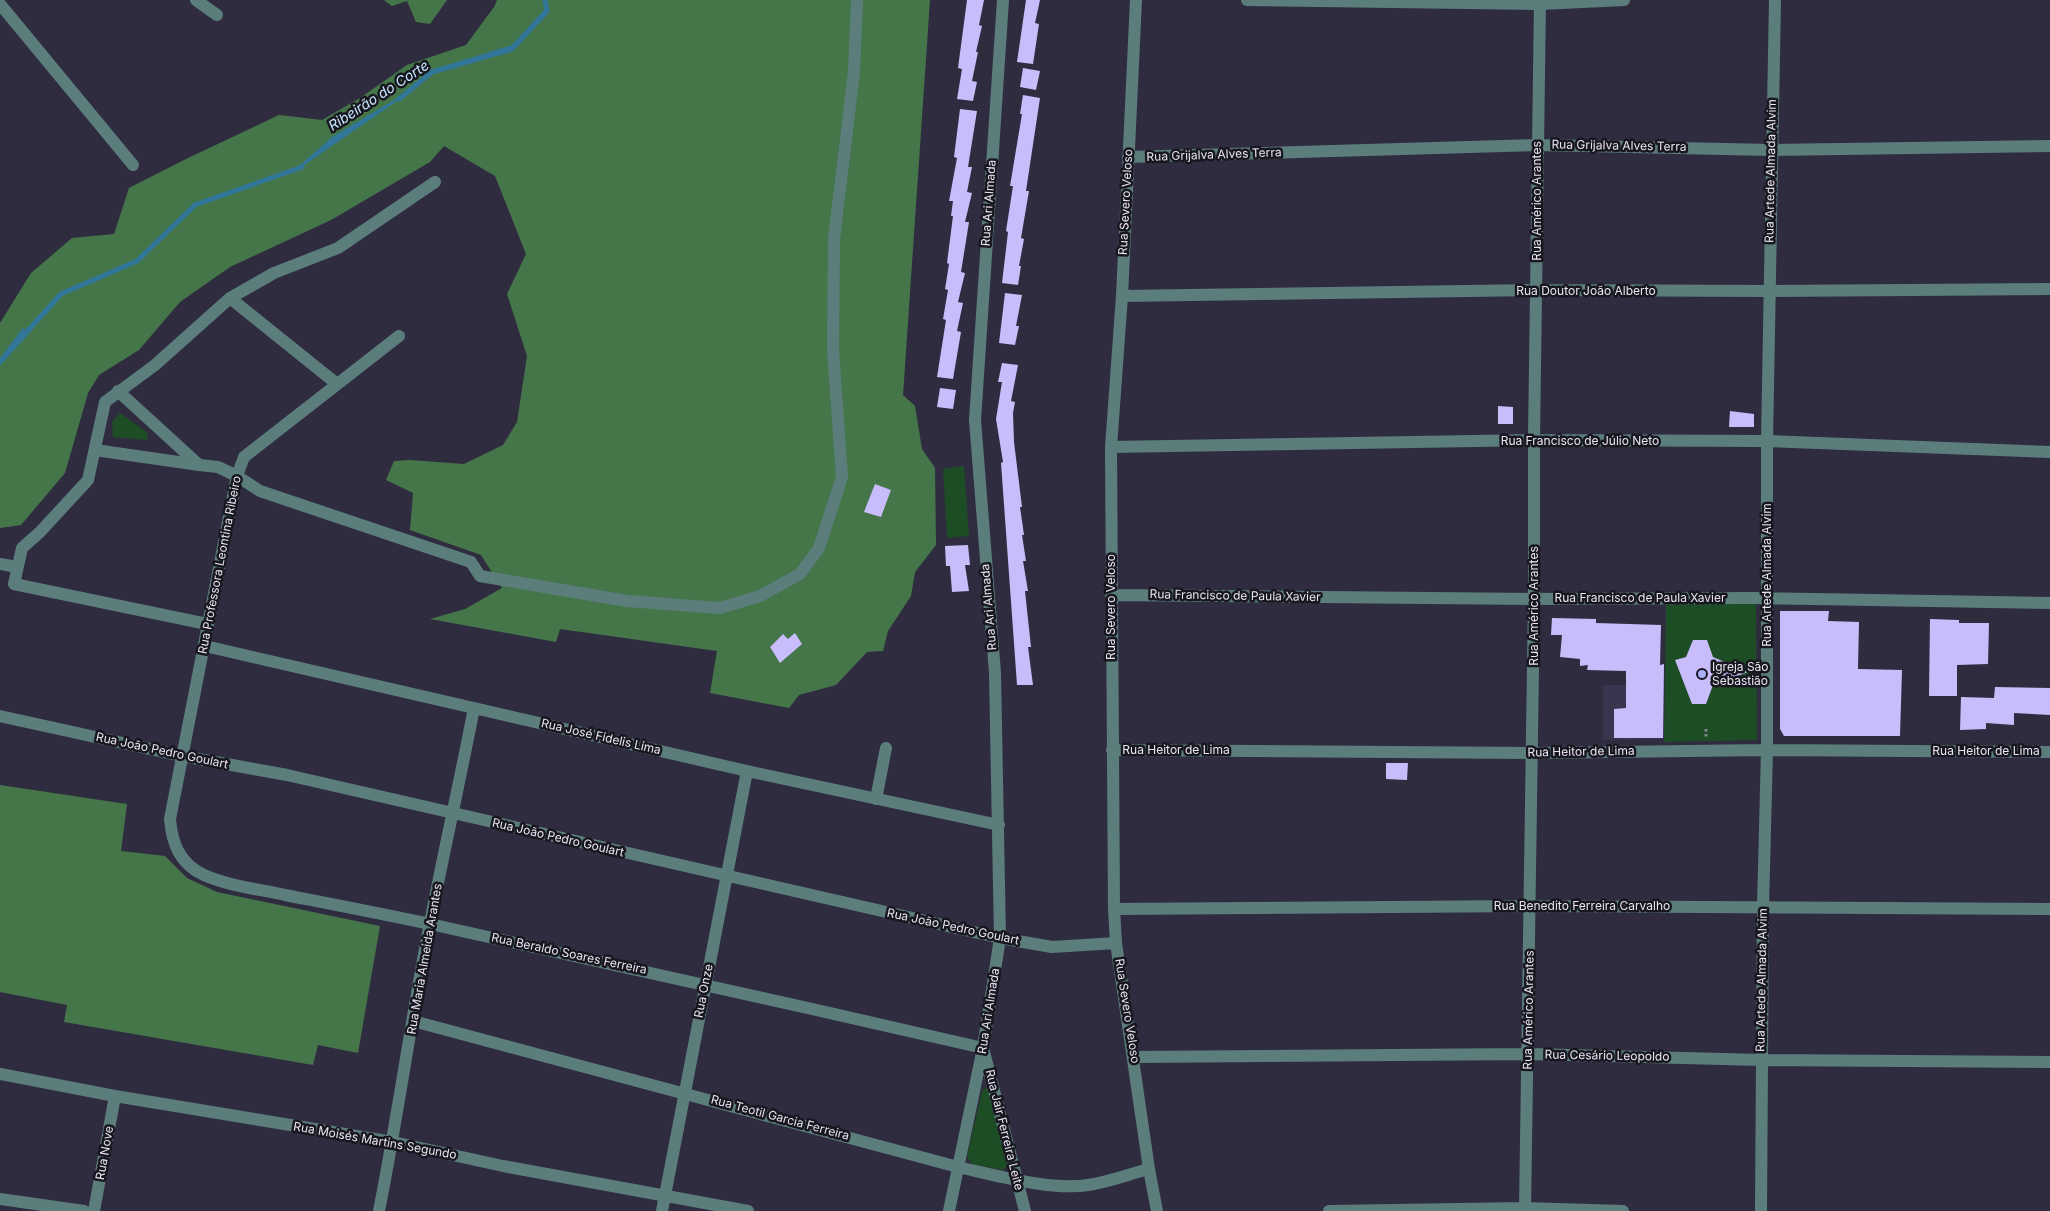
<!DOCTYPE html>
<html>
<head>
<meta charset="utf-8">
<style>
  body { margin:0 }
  canvas { display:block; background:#302c40 }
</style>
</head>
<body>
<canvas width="2050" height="1211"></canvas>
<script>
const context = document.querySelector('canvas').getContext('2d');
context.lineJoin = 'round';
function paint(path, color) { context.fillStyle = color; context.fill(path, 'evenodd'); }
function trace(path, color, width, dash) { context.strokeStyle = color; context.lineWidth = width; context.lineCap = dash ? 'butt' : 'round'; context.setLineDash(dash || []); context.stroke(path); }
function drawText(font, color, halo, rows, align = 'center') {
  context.font = font + ' Inter,sans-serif'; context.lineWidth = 5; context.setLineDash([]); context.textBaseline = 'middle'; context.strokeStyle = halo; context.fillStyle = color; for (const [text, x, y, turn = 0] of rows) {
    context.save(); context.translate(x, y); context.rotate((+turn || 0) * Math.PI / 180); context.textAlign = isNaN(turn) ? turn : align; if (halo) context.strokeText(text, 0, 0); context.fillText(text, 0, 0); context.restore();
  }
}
paint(new Path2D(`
  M1603,685H1664V739L1603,740Z`), '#3a354f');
paint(new Path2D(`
  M120,413L148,433L147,440L113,437L112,422Z
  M964,466L969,536L947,538L943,469Z
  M1666,604H1756L1757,740L1664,742Z
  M987,1087L1009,1163L1003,1170L972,1164L967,1156L982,1091Z`), '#1c4d25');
paint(new Path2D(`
  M384,0H447L430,24L416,22L407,1L392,6Z
  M497,0H930L903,395L915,406L922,449L935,468L936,545L915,572L911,596L888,631L883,651L867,652L836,685L799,695L789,708L710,693L717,651L560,629L556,642L430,619L465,609L502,588L481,555L410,530L413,493L386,480L394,461L410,460L464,464L503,445L517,422L527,356L507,294L526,254L495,176L444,146L430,162L331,220L230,267L180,302L139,350L99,375L88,393L65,473L21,525L0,528V323L31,273L72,238L114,234L129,188L186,159L279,115L322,120L360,98L407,65L466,45L494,7Z
  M0,785L127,804L121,851L165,856L187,878L217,892L380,926L358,1053L318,1045L313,1065L64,1022L67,1005L0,992Z`), '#44764a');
paint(new Path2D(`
  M543,0H545L547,11L512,49L432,72L400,99L300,168L195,205L137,261L61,295L0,362V358L23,328L25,330L60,292L137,259L194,203L299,166L332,137L399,97L432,70L512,45L544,10Z`), '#32769a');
trace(new Path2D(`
  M399,99L432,72L512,49L547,11L545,0
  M0,362L61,294L137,261L195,205L302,167`), '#32769a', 5);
paint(new Path2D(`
  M967,0H984L979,25L982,26L976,52H978L972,81L977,82L973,101L957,99L962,69L958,68Z
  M1026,0H1040L1035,23L1039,24L1033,64L1017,62Z
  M1023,68L1040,71L1036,90L1020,87Z
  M1023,95L1040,98L1026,191H1029L1021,238L1024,239L1019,266H1021L1018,285L1002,283L1008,232L1006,231L1013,186H1010L1022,114H1020Z
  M960,109L977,111L968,167H972L967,192L972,193L965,222H969L961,272L965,273L958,302L963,303L957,331L961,332L953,379L937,377L946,320L943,319L948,290L945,289L949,264L947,263L953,216H951L953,201H949L957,158L954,157Z
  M1005,293L1022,295L1016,326H1019L1015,345L999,343Z
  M1002,363L1018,365L1011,401L1015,402L1013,413L1014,442L1022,507H1020L1024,535H1022L1026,561H1023L1028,591H1025L1031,647H1028L1033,685H1017L1001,463L1003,462L996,419L1002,382H998Z
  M940,388L956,390L953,409L937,407Z
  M1498,406L1513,407V424H1498Z
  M1730,411L1754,414V427H1729Z
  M875,484L891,490L881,517L864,512Z
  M968,545L970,565H965L969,591L952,592L950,566H946L945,546Z
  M1780,611H1829L1828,621L1859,622L1858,669L1902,670L1900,736H1784L1780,729Z
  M1552,618L1596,619V623L1661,625L1660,665L1664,664L1663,738H1614V709L1626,708V671L1587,670L1588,665L1580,666V659L1560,657L1562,635H1551Z
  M1930,619L1959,620V623H1989L1988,664L1957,665V696H1929Z
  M795,633L802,644L780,663L770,647L783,634L788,639Z
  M1693,640H1707L1713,657L1748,672L1713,685L1706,704H1692L1675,660L1686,657Z
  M1995,687L2050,688V715L2014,713V725L1986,723V729L1960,730L1961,697L1994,698Z
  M1386,763H1408L1407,780L1386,779Z`), '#c8bcfb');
trace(new Path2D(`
  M1706,729V738`), '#878495', 3, [2.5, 2.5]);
trace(new Path2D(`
  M196,0L217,15
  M1136,0L1122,296L1111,447L1114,909L1116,943L1149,1169L1157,1211
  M1247,0L1540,4L1624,0
  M0,4L133,165
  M1128,157L1537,145L1771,150L2050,146
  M1122,296L1536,290L1769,291L2050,289
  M230,298L337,384
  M399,336L244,457L237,476L170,819C172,844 180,864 204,875C229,886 258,889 285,895C336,905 388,915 439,926C621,966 802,1006 983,1048L1025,1211
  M118,391L199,465L218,467L237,476L260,491L471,562L480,576L627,601L720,608L760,596L800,574L819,548L842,477L833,350L834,239L854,72L857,0
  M1111,447L1534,440L1767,441L2050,452
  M95,450L199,465
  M0,564L17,567
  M1111,595L1534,599L1753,598L2050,603
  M207,624L14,584L22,548L40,532L88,480L105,402L155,365L230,298L274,273L338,248L435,182
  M205,646L747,771L999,825
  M0,716L182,756L287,775L1000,938L1052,947L1116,943
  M1112,750L1532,753L1767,750L2050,752
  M876,799L886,748
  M1114,909L1530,906L2050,909
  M413,1021L958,1167C994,1175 1052,1191 1088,1185C1109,1182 1129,1174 1149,1169
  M1134,1057L1528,1054L1761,1060L2050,1062
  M0,1074L115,1096L393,1142L503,1166L748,1211
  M0,1199L84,1211
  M94,1211L115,1096
  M379,1211C398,1115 411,1019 430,923C444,851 460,780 474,708
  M662,1211L747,771
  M949,1211L983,1048L1000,938L995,673L975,420L1003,0
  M1329,1211L1525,1208L1623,1211
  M1525,1211L1534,599V440L1540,0
  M1761,1211L1763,907L1767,750V441L1775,0`), '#5b7e7d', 12);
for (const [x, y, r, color] of [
  [1702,674,5,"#a8b0fc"]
]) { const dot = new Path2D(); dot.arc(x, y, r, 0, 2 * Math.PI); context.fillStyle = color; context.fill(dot); trace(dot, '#18161f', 2); }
drawText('12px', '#e7e5f2', '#18161f', [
  ["Rua Grijalva Alves Terra",1619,146,1],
  ["Rua Grijalva Alves Terra",1214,155,-2],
  ["Rua Artede Almada Alvim",1771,171,-89],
  ["Rua Américo Arantes",1537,201,-90],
  ["Rua Severo Veloso",1126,202,-87],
  ["Rua Ari Almada",989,203,-86],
  ["Rua Doutor João Alberto",1586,291],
  ["Rua Francisco de Júlio Neto",1580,441],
  ["Rua Professora Leontina Ribeiro",220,565,-79],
  ["Rua Artede Almada Alvim",1767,575,-90],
  ["Rua Francisco de Paula Xavier",1235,596,1],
  ["Rua Francisco de Paula Xavier",1640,598],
  ["Rua Américo Arantes",1534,606,-90],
  ["Rua Ari Almada",989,607,-95],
  ["Rua Severo Veloso",1111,607,-90],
  ["Rua José Fidelis Lima",601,737,13],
  ["Rua Heitor de Lima",1176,750],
  ["Rua João Pedro Goulart",162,751,12],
  ["Rua Heitor de Lima",1986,751],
  ["Rua Heitor de Lima",1581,752,-1],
  ["Rua João Pedro Goulart",558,838,13],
  ["Rua Benedito Ferreira Carvalho",1582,906],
  ["Rua João Pedro Goulart",953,927,12],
  ["Rua Beraldo Soares Ferreira",569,954,12],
  ["Rua Maria Almeida Arantes",425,959,-80],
  ["Rua Artede Almada Alvim",1762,980,-89],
  ["Rua Onze",704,991,-79],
  ["Rua Américo Arantes",1529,1010,-89],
  ["Rua Ari Almada",989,1011,-81],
  ["Rua Severo Veloso",1127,1011,81],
  ["Rua Cesário Leopoldo",1607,1056,1],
  ["Rua Teotil Garcia Ferreira",780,1118,15],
  ["Rua Jair Ferreira Leite",1004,1130,76],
  ["Rua Moisés Martins Segundo",375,1141,10],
  ["Rua Nove",105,1153,-80]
]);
drawText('12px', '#e7e5f2', '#18161f', [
  ["Igreja São",1712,667],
  ["Sebastião",1712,681]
], 'left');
drawText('italic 14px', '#c6e9ff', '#18161f', [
  ["Ribeirão do Corte",379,96,-33]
]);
</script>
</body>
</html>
